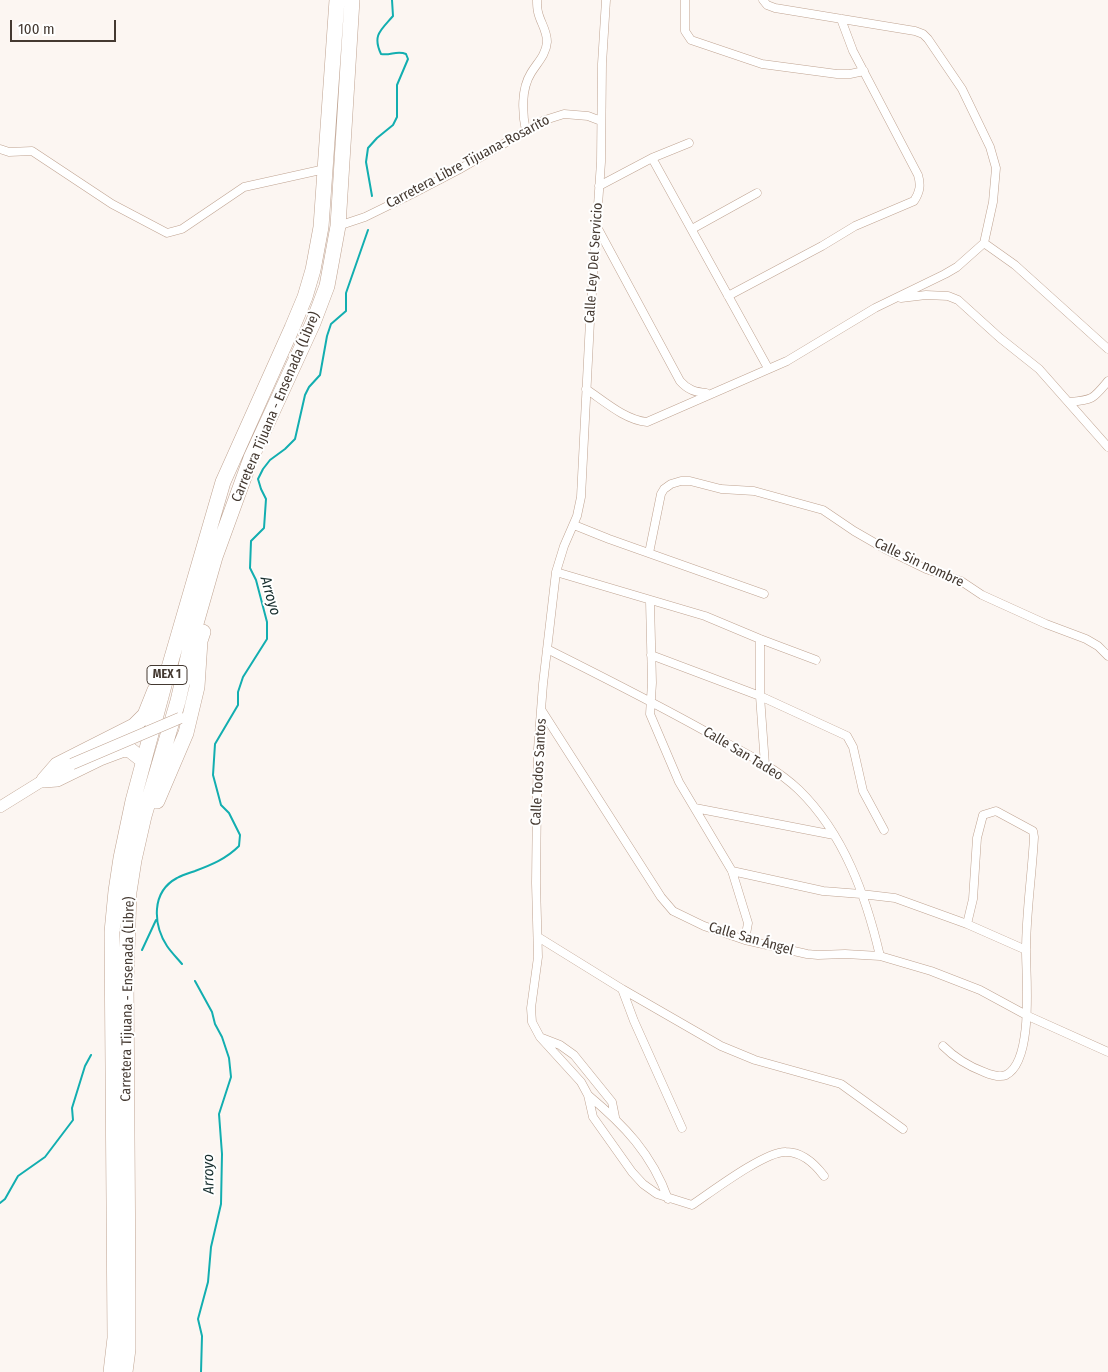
<!DOCTYPE html>
<html>
<head>
<meta charset="utf-8">
<style>
  body { margin:0 }
  #map { position:relative; width:1108px; height:1372px; overflow:hidden; background:#fcf6f2; font-family:"Fira Sans Condensed",sans-serif }
  canvas { display:block }
  .scale { position:absolute; left:10px; top:20px; width:106px; height:22px; box-sizing:border-box; border:2px solid #443931; border-top:0; padding-left:6px; font-size:15px; line-height:18px; white-space:nowrap; color:#443931; -webkit-text-stroke:4px #fff; paint-order:stroke }
</style>
</head>
<body>
<div id="map">
<canvas width="1108" height="1372"></canvas>
<div class="scale">100 m</div>
</div>
<script>
const context = document.querySelector('canvas').getContext('2d');
context.lineJoin = 'round';
function trace(path, color, width, dash) { context.strokeStyle = color; context.lineWidth = width; context.lineCap = dash ? 'butt' : 'round'; context.setLineDash(dash || []); context.stroke(path); }
function drawText(font, color, halo, rows, align = 'center') {
  context.font = font + ' "Fira Sans Condensed",sans-serif'; context.lineWidth = 4; context.setLineDash([]); context.textBaseline = 'middle'; context.strokeStyle = halo; context.fillStyle = color; for (const [text, x, y, turn = 0] of rows) {
    context.save(); context.translate(x, y); context.rotate((+turn || 0) * Math.PI / 180); context.textAlign = isNaN(turn) ? turn : align; if (halo) context.strokeText(text, 0, 0); context.fillText(text, 0, 0); context.restore();
  }
}
trace(new Path2D(`
  M372,196L366,162L368,148L377,138L393,125L397,117V85L408,59L406,54C397,50 390,56 381,54C372,35 381,30 393,16L392,0
  M142,950L156,920
  M182,964C177,958 171,952 167,946C153,924 151,892 177,878C182,875 189,873 195,871C211,865 226,859 239,846L240,835L229,813L221,805L213,775L215,744L238,705V692L243,677L267,639V622L256,580L250,568L251,541L264,528L266,499L261,489L258,479L263,469L270,460L285,449L295,439L305,395L309,387L320,375L327,336L331,324L346,311V293L368,230
  M195,981L212,1012L215,1024L222,1037L229,1058L231,1077L219,1114L222,1154L221,1204L211,1247L208,1282L198,1319L202,1336L201,1372
  M0,1203L5,1199L18,1176L45,1157L73,1120L72,1108L85,1066L91,1055`), '#12aeb0', 2);
const street = new Path2D(`
  M606,0L602,64L601,162L590,321L581,497L577,516L564,546L556,572L543,684L538,749L537,797L536,883L538,957L531,1008L532,1022L540,1037L581,1082L588,1095L593,1117L632,1172L643,1184L657,1194L692,1205C710,1193 765,1151 786,1152C802,1152 815,1164 824,1176
  M685,0V31L691,40L762,64L837,74H850L864,71
  M526,131C522,113 521,89 531,73C537,63 546,55 547,42C547,30 540,22 538,12C537,8 537,4 537,0
  M0,149L9,152L32,151L112,204L167,233L182,229L244,187L325,169
  M652,158L768,368
  M599,186L652,158L689,143
  M338,226L365,217L412,194L458,170L545,120L564,114L588,116L601,121
  M597,227L680,381C688,390 695,392 706,393
  M692,229L757,193
  M984,243L1015,265L1108,349
  M728,296L822,246L855,226L914,201C920,192 921,185 918,175L853,51L841,19
  M901,298L926,295L948,296L958,300L1000,338L1039,369L1108,447
  M586,389C604,401 625,420 647,422L787,361L875,308L945,274L957,267L984,243L993,202L996,168L990,147L962,89L928,39L923,34L915,31L775,8L767,5L763,0
  M1070,402C1093,400 1093,399 1108,381
  M574,525L609,539L764,594
  M649,553L661,494L664,489L671,484L681,481H690L721,489L754,491L823,510L854,531L887,550L926,569L961,581L982,595L1046,624L1086,639L1098,646L1108,656
  M556,572L705,616L760,639L816,660
  M650,601L652,683L650,714L679,782L732,871L748,923L745,940
  M760,639V696L765,765
  M547,649C605,678 663,707 719,739C747,754 776,768 799,790C844,834 866,896 880,956
  M651,655L760,696L847,736L853,747L863,791L884,830
  M542,711L661,897L673,911L704,926L745,940L807,954L818,955L845,954L880,956L931,971L980,990L1028,1016L1108,1052
  M695,808L834,835
  M732,871L823,891L861,894L895,898L967,924L1026,950
  M538,937L622,989L721,1046L755,1060L841,1084L903,1129
  M622,989L634,1021L682,1128
  M542,1038L560,1045L574,1055L612,1102L615,1117
  M943,1046C955,1058 968,1066 984,1072C991,1075 999,1078 1006,1075C1034,1061 1026,977 1026,951C1026,913 1032,875 1034,837L1033,831L996,811L983,815L977,838L973,899L967,924
  M588,1095C624,1125 652,1154 668,1199`);
const secondary = new Path2D(`
  M0,807L50,776`);
const highway = new Path2D(`
  M44,780L57,765L134,726L145,715L155,690
  M44,780L57,779L100,758L124,749L130,750L144,761
  M157,801L186,733L197,687L200,641L203,632
  M111,1372L115,1338L112,932L116,891L121,858L133,801L166,678L223,482L292,328L305,297L313,270L321,227L337,0
  M125,1372L128,1349V1292L126,980L129,892L134,860L144,816L178,701L195,627L215,557L251,458L313,323L327,286L338,226L352,0`);
trace(street, '#bfa391', 9);
trace(secondary, '#bfa391', 12);
trace(highway, '#bfa391', 16);
trace(street, '#fff', 8);
trace(secondary, '#fff', 11);
trace(highway, '#fff', 15);
const secondaryBridge = new Path2D(`
  M72,764L180,718`);
trace(secondaryBridge, '#bfa391', 12, []);
trace(secondaryBridge, '#fff', 11);
for (const [x, y, w] of [
  [167,675,40]
]) { const box = new Path2D(); box.roundRect(x - w / 2, y - 9.5, w, 19, 4); context.fillStyle = '#fff'; context.fill(box); trace(box, '#443931', 1); }
drawText('bold 12px', '#443931', null, [
  ["MEX 1",167,675]
]);
drawText('14px', '#443931', '#fff', [
  ["Carretera Libre Tijuana-Rosarito",468,162,-28],
  ["Calle Ley Del Servicio",594,263,-86],
  ["Carretera Tijuana - Ensenada (Libre)",276,407,-67],
  ["Calle Sin nombre",919,563,25],
  ["Calle San Tadeo",743,754,31],
  ["Calle Todos Santos",539,772,-87],
  ["Calle San Ángel",751,939,16],
  ["Carretera Tijuana - Ensenada (Libre)",128,999,-89]
]);
drawText('italic 15px', '#172e2e', '#fff', [
  ["Arroyo",270,596,74],
  ["Arroyo",209,1174,-91]
]);
</script>
</body>
</html>
